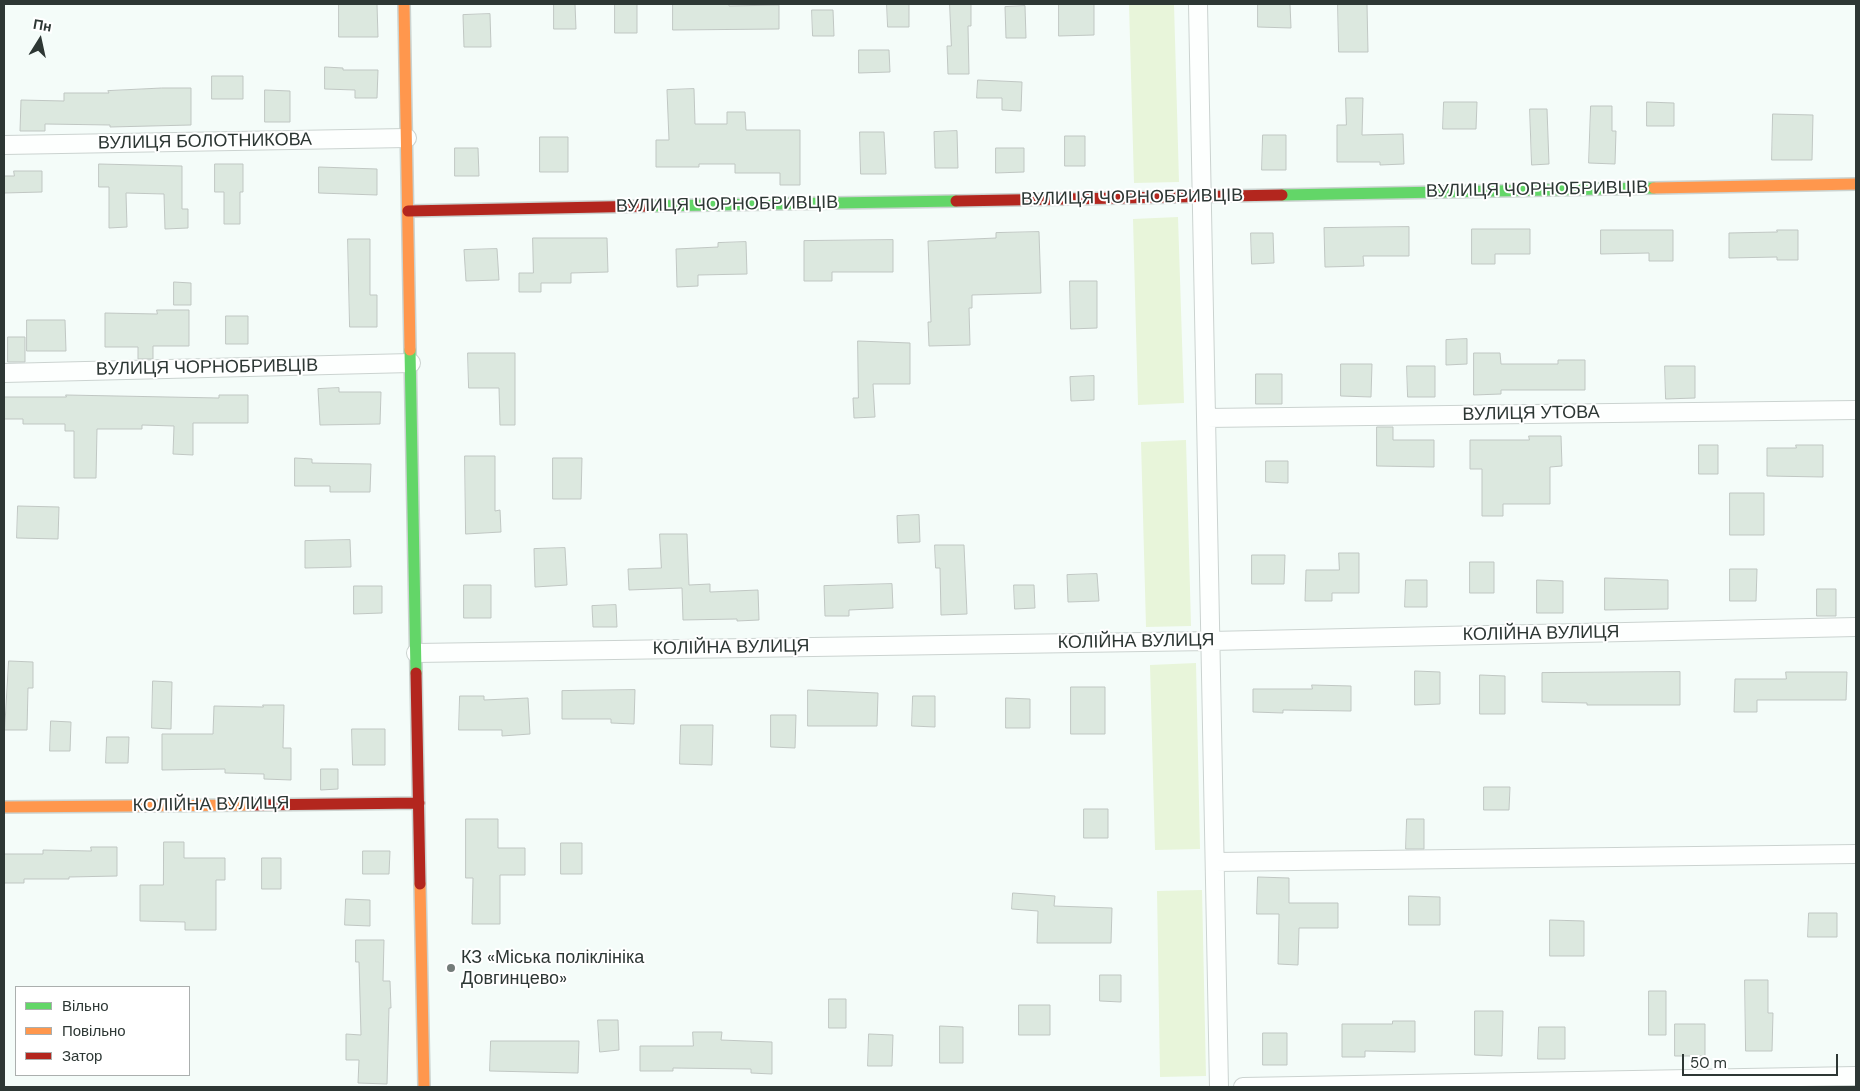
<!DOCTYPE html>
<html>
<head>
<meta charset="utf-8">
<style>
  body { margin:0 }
  #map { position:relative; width:1860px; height:1091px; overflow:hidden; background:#f4fcf9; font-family:"DM Sans",sans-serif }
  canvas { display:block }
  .frame { position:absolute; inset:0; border:5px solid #2d3734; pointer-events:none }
  .legend { position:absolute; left:15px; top:986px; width:175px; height:90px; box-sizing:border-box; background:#fff; border:1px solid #abafae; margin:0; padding:6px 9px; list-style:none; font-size:15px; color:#2d3734 }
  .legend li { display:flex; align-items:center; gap:10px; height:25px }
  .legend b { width:25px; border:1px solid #abafae }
  .north { position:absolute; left:15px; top:15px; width:50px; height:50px; -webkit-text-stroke:4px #fff; paint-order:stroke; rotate:10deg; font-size:14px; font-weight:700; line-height:20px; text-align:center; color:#2d3734 }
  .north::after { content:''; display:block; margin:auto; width:18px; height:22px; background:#2d3734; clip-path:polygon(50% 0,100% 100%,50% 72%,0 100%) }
  .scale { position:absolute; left:1682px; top:1054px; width:156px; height:22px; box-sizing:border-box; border:2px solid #2d3734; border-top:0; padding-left:6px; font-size:15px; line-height:18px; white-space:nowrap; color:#2d3734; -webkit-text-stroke:4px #fff; paint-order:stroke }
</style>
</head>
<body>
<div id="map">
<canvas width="1860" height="1091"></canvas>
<div class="frame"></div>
<ul class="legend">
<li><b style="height:6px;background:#63d668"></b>Вільно</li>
<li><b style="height:6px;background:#ff974d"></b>Повільно</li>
<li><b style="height:6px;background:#b3261e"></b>Затор</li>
</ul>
<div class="north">Пн</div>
<div class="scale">50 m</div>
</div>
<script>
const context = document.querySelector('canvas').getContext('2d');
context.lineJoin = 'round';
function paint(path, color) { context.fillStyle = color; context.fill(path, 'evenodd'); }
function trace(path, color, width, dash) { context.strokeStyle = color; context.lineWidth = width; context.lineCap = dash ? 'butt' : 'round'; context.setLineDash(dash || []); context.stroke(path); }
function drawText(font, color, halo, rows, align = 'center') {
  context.font = font + ' "DM Sans",sans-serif'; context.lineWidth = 4; context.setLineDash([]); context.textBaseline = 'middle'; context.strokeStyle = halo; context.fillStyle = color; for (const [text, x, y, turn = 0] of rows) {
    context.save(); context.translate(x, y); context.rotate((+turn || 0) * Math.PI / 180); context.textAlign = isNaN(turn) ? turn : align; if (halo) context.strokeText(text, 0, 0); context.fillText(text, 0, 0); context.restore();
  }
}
paint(new Path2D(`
  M1129,4H1174L1179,182L1134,183Z
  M1178,217L1184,403L1138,405L1133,219Z
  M1186,440L1191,626L1146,627L1141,442Z
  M1196,663L1200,849L1155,850L1150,665Z
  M1202,890L1206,1076L1160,1077L1157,891Z`), '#e8f5da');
const building = new Path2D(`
  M339,4H377L378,37H339Z
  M554,4H575L576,29H554Z
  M615,4H637V33H615Z
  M673,4H729V6L779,5V29L673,30Z
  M887,4H909V27H888Z
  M950,4H971V26H968L969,74H948L947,46H951Z
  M1059,4H1094V35L1059,36Z
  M1258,4H1290L1291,28L1258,27Z
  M1338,4H1367L1368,52H1339Z
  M1025,6L1026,38H1006L1005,7Z
  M812,10H833L834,36H813Z
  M490,14L491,47H464L463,15Z
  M859,50H889L890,72L859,73Z
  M325,67L343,68V70H378L377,98H355V90L325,89Z
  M212,76H243V99H212Z
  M978,80L1022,82L1021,111L1002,110V98H977Z
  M162,88H191V125L110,127V125L45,124V131H20L21,100L64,101V93H109L108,91Z
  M694,89L695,124H727V112H745L746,130H800V185H780V173H735V164H699V167H656V140H669L667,90Z
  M265,90L290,91V122H265Z
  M1346,98H1363L1362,135L1403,134L1404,164L1380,165V162H1337V125H1346Z
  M1444,102H1477L1476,129H1443Z
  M1647,102L1674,103V126H1647Z
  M1591,106H1612V131H1616L1615,164L1589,163Z
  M1530,109H1547L1549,164L1532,165Z
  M1773,114L1813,115L1812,160H1772Z
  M957,131L958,168H935L934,132Z
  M860,132H884L886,174H861Z
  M1263,135H1286V170H1262Z
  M1065,136H1085V166H1065Z
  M540,137H568V172H540Z
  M455,148H478L479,176H455Z
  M996,148H1024V172L996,173Z
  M99,164L182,166V209H188V228L165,229L164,194L126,193L127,227L109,228V187H99Z
  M215,164H243V192H240V224H224V192H215Z
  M319,167L377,169V195L319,193Z
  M14,171H42V192L4,193V176H14Z
  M1409,227V256H1363L1364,266L1325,267L1324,228Z
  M1472,229H1530V254H1495V264H1472Z
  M1601,230H1673V261H1649V253L1601,254Z
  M1777,230H1798V260H1777V257L1729,258V233L1777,232Z
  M1039,232L1041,293L972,295V308H969L970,345L929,346L928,322H931L928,241L996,238V233Z
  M1251,233H1273L1274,263L1252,264Z
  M533,238H607L608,272L571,273V283H541V292H519V273H533Z
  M348,239H370V295H377V327H350Z
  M893,240V272H832V281H804V241Z
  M746,242L747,274L698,275V286L677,287L676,249L718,247V243Z
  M497,249L499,280L466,281L464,250Z
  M1070,281H1097V328L1071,329Z
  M174,282L191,283V305H174Z
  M157,310H189V346H153V359H138V347H105V313L157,314Z
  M226,316H248V344H226Z
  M27,320H65L66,351H27Z
  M8,337H25V362H8Z
  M1467,339V364L1446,365V340Z
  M858,341L910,343V384H873L875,417L854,418L853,398H858Z
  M468,353H515V425H500L499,388H469Z
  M1474,353H1500L1501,364H1558V360H1585V390H1501V394L1474,395Z
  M1341,364H1372L1371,397L1341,396Z
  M1407,366H1435V397H1408Z
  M1665,366H1695V398L1666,399Z
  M1256,374H1282V404H1256Z
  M1094,376V400L1071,401L1070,377Z
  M339,388V392H381L380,424L320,425L318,389Z
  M66,395L219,398V395H248V423H193V455L173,454L174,426L142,425V429H97L96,478H74V431H65V424H23V419H4V397H66Z
  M1377,427H1393V440H1434V467L1377,466Z
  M1529,436H1561L1562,466L1550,467V504H1503V516H1482V469H1470V440H1529Z
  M1699,445H1718V474H1699Z
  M1796,445H1823V477L1767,476V448H1796Z
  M465,456H495V511L500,510L501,532L466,534Z
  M295,458L312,459V463L371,464L370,492H330V486H295Z
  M553,458H582L581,499H553Z
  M1266,461H1288V483L1266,482Z
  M1730,493H1764V535H1730Z
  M18,506L59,507L58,539L17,538Z
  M919,515L920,542L898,543L897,516Z
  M660,534H687L689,585L710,584V592L758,590L759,620L737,621V619L683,620L682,588L629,590L628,569L661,568Z
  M350,540L351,567L305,568V541Z
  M935,545H964L967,614L941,615L940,568H936Z
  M565,548L567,585L535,587L534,549Z
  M1339,553H1359V593H1332V601H1305L1306,570H1339Z
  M1252,555H1285L1284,584H1252Z
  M1470,562H1494V593H1470Z
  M1730,569H1757L1756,601H1730Z
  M1097,574L1099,601L1068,602L1067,575Z
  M1605,578L1668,580V609L1605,610Z
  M1406,580H1427V607H1405Z
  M1537,580L1563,581V613H1537Z
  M892,584L893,608L849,610V616H825L824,586Z
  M464,585H491V618H464Z
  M1014,585H1034L1035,608L1015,609Z
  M354,586H382V613L354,614Z
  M1817,589H1836V616H1817Z
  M616,605L617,627H593L592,606Z
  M9,661L33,662V688H28L27,730H5Z
  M1415,671L1440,672V704L1415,705Z
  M1680,672V705H1587V703L1542,702V673Z
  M1786,672H1847L1846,700H1757V712H1734L1735,679H1786Z
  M1480,675L1505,676V714H1480Z
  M153,681L172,682L171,729L152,728Z
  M1312,685L1351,686V711L1283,710V713L1253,712V689H1312Z
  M1071,687H1105V734H1071Z
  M635,690L634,724L611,723V719H562V691Z
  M808,690L878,693L877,726H808Z
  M460,696H484V700L528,698L530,734L502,736V730H459Z
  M913,696H935V727L912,726Z
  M1006,698L1030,699V728H1006Z
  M263,705H284L283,748H291V780L264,779V774L225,773V769L162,770V734H213L214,706L263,707Z
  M771,715H796L795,748L771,747Z
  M51,721L71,722L70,751H50Z
  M681,725H713L712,765L680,764Z
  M352,729H385V765H353Z
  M107,737H129L128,763H106Z
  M321,769H338V789L321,790Z
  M1484,787H1510L1509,810H1484Z
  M1084,809H1108V838H1084Z
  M466,819H498V848H525V875H500V924H472L473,878H466Z
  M1407,819H1424V849H1406Z
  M164,842H184V858H225V880H216V930H185V922L140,921V885H163Z
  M561,843H582V874H561Z
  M91,847H117V876L69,877V879H24V883H4V854H43V850L91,851Z
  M363,851H390L389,874H363Z
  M262,858H281V889H262Z
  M1258,877L1289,878V903H1338V928H1299L1298,965L1278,964L1279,914H1257Z
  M1013,893L1055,896L1054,906L1112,908L1111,943H1037L1038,911L1012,909Z
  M1409,896L1440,897V925H1409Z
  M346,899L370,900V926L345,925Z
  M1809,913H1837V937H1808Z
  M1550,920L1584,921V956H1550Z
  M356,940H384L383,981H390L391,1008H389L387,1084L358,1083L359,1060H346V1034L361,1035L359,962H356Z
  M1100,975H1121V1002L1100,1001Z
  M1745,980H1768V1013H1773L1772,1051H1746Z
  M1649,991H1666V1035H1649Z
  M829,999H846V1028H829Z
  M1019,1005H1050V1035H1019Z
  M1475,1011H1503L1502,1056L1475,1055Z
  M598,1020H618L619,1050L600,1052Z
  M1393,1021H1415V1052L1365,1051V1057H1342V1024H1392Z
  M1675,1024H1705V1056H1675Z
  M940,1026L963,1027V1063H940Z
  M1539,1027H1565V1059H1538Z
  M693,1032H722L721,1040L772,1042V1074L751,1073V1069L673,1068V1071H640V1046H693Z
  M1263,1033H1287V1065H1263Z
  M869,1034L893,1035L892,1066H868Z
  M491,1041H579L578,1073L490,1071Z`);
paint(building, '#dce8df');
trace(building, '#c0c7c3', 1);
const street = new Path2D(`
  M1198,4L1219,1087
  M4,145L407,138
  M4,373L411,363
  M1206,418L1856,410
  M416,653L1210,641L1856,627
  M1215,862L1856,854
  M1243,1087L1856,1076`);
const fast = new Path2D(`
  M1282,195L1654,188
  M650,206L956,201
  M410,350L416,673`);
const slow = new Path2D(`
  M404,4L410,350
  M1654,188L1856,184
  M4,807L252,805
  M420,884L424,1087`);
const jam = new Path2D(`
  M956,201L1282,195
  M408,211L650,206
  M416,673L420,884
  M252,805L419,803`);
trace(street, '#cbd3d0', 20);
trace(fast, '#cbd3d0', 14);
trace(slow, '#cbd3d0', 14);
trace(jam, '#cbd3d0', 14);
trace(street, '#fdfffe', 18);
trace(fast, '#63d668', 11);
trace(slow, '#ff974d', 11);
trace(jam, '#b3261e', 11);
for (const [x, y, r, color] of [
  [451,968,5,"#737c79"]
]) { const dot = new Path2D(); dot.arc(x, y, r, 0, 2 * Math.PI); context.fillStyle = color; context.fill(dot); trace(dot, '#fff', 2); }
drawText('18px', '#2d3734', '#fff', [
  ["ВУЛИЦЯ БОЛОТНИКОВА",205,142,-1],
  ["ВУЛИЦЯ ЧОРНОБРИВЦІВ",1537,190,-1],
  ["ВУЛИЦЯ ЧОРНОБРИВЦІВ",1132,198,-1],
  ["ВУЛИЦЯ ЧОРНОБРИВЦІВ",727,205,-1],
  ["ВУЛИЦЯ ЧОРНОБРИВЦІВ",207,368,-1],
  ["ВУЛИЦЯ УТОВА",1531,414,-1],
  ["КОЛІЙНА ВУЛИЦЯ",1541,634,-1],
  ["КОЛІЙНА ВУЛИЦЯ",1136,642,-1],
  ["КОЛІЙНА ВУЛИЦЯ",731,648,-1],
  ["КОЛІЙНА ВУЛИЦЯ",211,805,-1]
]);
drawText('18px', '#2d3734', '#fff', [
  ["КЗ «Міська поліклініка",461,958],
  ["Довгинцево»",461,979]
], 'left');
</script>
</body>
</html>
